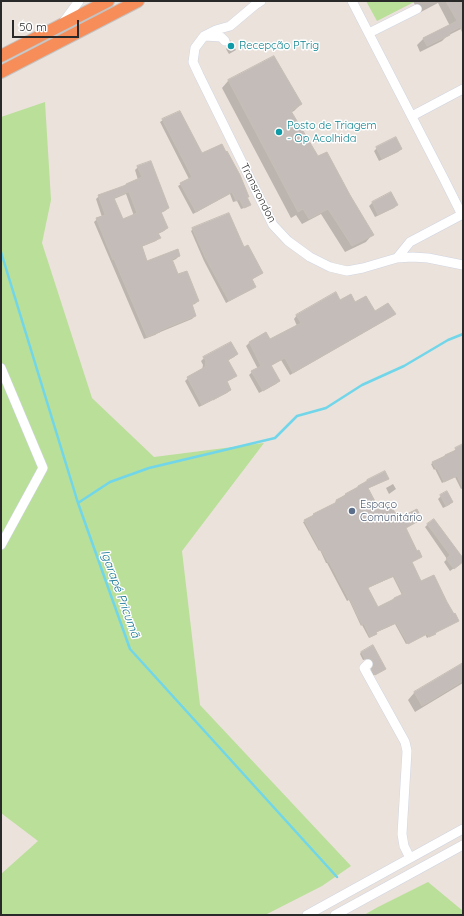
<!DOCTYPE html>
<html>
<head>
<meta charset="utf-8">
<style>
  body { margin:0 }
  #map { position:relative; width:464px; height:916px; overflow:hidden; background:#ebe2db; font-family:Quicksand,sans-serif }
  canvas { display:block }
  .frame { position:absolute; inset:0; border:2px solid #292929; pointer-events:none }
  .scale { position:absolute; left:12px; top:20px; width:67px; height:18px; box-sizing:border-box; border:2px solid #292929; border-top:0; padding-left:5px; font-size:12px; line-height:14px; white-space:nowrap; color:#292929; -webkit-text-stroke:3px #fff; paint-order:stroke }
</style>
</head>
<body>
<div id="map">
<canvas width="464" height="916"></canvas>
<div class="frame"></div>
<div class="scale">50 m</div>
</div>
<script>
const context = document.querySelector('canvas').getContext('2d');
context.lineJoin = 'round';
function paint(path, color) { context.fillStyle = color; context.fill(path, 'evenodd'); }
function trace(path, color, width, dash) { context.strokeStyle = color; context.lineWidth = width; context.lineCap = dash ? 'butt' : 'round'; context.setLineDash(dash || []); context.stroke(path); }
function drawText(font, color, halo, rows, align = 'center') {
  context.font = font + ' Quicksand,sans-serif'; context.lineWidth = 3; context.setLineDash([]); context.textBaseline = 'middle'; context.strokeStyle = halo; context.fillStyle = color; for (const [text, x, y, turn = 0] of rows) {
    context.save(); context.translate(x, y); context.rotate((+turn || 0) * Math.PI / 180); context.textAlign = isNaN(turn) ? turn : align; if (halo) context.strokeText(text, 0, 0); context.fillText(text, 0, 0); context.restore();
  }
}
paint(new Path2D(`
  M366,1H416L377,21Z
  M45,102L51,200L42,243L92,398L154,457L264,443L182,551L200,705L351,866L322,886L265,915H1V874L38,841L1,813V117Z
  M428,882L463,911V915H364L378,907Z`), '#b9df99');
paint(new Path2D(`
  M413,1H463V28L447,36L442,41L420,52L417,45L424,38L450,26L438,3L419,13Z
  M230,40L236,50L229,54L226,49L230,45Z
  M274,57L301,104L294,111L290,113L317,158L372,235L366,242L345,252L321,214L302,224L296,215L291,218L222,88L228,81Z
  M163,120L202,154L248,196L246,198L247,207L241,209L237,201L233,202L230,194L193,214L178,186L189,179L160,122Z
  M377,148L401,149L398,152L379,161L374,151Z
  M138,167L168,208L165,211L161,213L167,228L164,231L158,234L159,238L156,241L141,247L147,262L179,256L176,259L172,261L178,276L198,301L195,304L192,305L195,316L192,319L158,333L155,335L144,339L94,222L97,219L102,217L96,199L99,196L114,191L138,180L135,170ZM126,194L134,216L122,220L114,199Z
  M391,193L397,205L394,208L375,217L369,206L372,203Z
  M193,229L244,248L262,273L251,280L253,288L226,303L204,261L191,231Z
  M340,301L355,303L375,312L395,314L391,317L290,375L281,360L271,366L279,381L276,384L259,393L249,375L252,372L258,369L246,346L249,343L266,334L269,341L297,326L294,319L297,315Z
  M237,354L234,357L227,361L236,376L232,379L226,382L230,390L227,393L199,407L185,381L188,378L202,370L203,365L201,361L204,358Z
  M463,445V488L461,489L455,477L442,483L435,469L434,470L431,464L454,451L456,449Z
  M386,480L367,489L377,508L398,520L421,519L405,528L417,552L421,557L411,562L434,633L433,635L427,638L425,634L406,644L395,624L375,633L376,634L375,635L369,638L362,625L361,626L349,600L347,601L327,563H326L320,550L319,551L303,522L313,517L312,516L314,514L336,504L335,502L336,501L346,494ZM393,577L402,595L377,608L367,588Z
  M393,484L396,489L389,494L386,488Z
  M441,496L452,502L449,505L443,508L438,499Z
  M428,524L463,560L460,564L450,571L444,562L447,559L425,527Z
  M361,652L385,669L373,676L371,671L373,667L371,661L367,659L363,660L360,654Z
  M463,664V683L415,712L408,700L414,693Z`), '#0003');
trace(new Path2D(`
  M1,252L78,503L130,649L337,877
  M78,503L110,482L149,468L275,438L297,416L326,408L362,385L404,366L448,340L463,334`), '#71d6e9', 2.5);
const building = new Path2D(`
  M446,1H463V33L460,27L449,33L450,35L427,46L423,38L457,21Z
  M274,56L302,104L291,111L318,156L327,152L350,195L374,235L352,246L328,209L309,219L303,209L298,212L228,80Z
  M180,111L202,153L222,144L226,152L227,151L240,175L249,197H247L251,205L244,208L239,199L236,201L232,192L196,212L180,183L192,177L162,119Z
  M396,137L402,149L382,159L376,147Z
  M151,161L169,208L161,212L168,228L158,233L161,238L142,246L147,261L178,249L180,256L172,259L178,274L187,271L199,301L192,304L196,316L159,331L160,332L147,337L114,259L113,260L96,218L105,215V214L98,195L115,189L126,185V184L142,177L137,166ZM129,192L137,213L123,219L114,198Z
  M391,192L398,205L378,215L372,202Z
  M229,213L244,247L248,245L263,273L252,279L256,287L229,301L206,259L192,228Z
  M336,292L340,300L351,294L355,302L366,296L375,311L388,303L396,314L293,373L285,358L271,365L280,381L263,391L251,371L261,366L249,342L266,332L270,339L301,323L296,315Z
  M231,342L238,354L228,360L237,376L227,381L231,390L213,400V399L202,405L187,377L205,367L206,361L203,357Z
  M463,444V489L457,476L444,482L437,468L436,469L432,462L445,456V455L456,450L455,448Z
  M385,471L389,479L368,488L378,507L389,501L395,513H396L399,518L417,509L422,519L406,528L417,551L419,550L422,557L412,562L421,581L434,575L447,602L454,614L455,613L459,621L435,633L436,634L429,637L427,634L408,644L396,623L376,632L377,634L370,637L364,624L362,625L350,600H349L329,562H328L321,550H320L304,520L314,515L313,514L337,502L336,500L346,495L345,494L358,487V486L367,481V480ZM394,576L403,594L394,598V599L378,607L368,588Z
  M447,491L453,502L446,506L440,495Z
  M434,519L463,558V562L454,569L446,559L450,555L427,524Z
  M373,645L386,669L375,675L371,669L374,665L372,660L369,658L365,659L361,652Z
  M463,663V681L422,706L414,692Z`);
paint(building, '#c3bcb8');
trace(building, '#c6beb5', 1);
const minor = new Path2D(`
  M261,1L255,5L230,26L216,30L204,36L195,48L193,62L199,75L273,225L288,241L310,257L330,267L347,271L363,268L397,258L412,257L428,258L463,265
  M352,1L444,179L462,215
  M62,24L79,1
  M369,33L417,9
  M205,36L221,37L225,41
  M412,116L463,89
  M397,258L410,242L463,214
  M1,368L43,468L1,545
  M368,664L364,668L405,742L407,751L402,834L404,846L410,858
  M307,915L463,829
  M335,915L463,845`);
const highway = new Path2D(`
  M1,56L108,1
  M1,72L138,1`);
trace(minor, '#d0d5e1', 10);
trace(highway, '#c3c3c3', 14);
trace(minor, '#fff', 9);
trace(highway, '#f78d59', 12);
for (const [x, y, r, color] of [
  [231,46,4,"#0f9aa8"],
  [279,132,4,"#0f9aa8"],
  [352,511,4,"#5c6f8a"]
]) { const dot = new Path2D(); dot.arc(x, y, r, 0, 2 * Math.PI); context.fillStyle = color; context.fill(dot); trace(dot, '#fff', 1.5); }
drawText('11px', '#0d838f', '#fff', [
  ["Recepção PTrig",239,46],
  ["Posto de Triagem",287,126],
  ["- Op Acolhida",287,139]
], 'left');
drawText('11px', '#292929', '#fff', [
  ["Transrondon",258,193,63]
]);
drawText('11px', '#4e5e75', '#fff', [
  ["Espaço",360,505],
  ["Comunitário",360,518]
], 'left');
drawText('italic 12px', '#127493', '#fff', [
  ["Igarapé Pricumã",120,594,70]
]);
</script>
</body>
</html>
